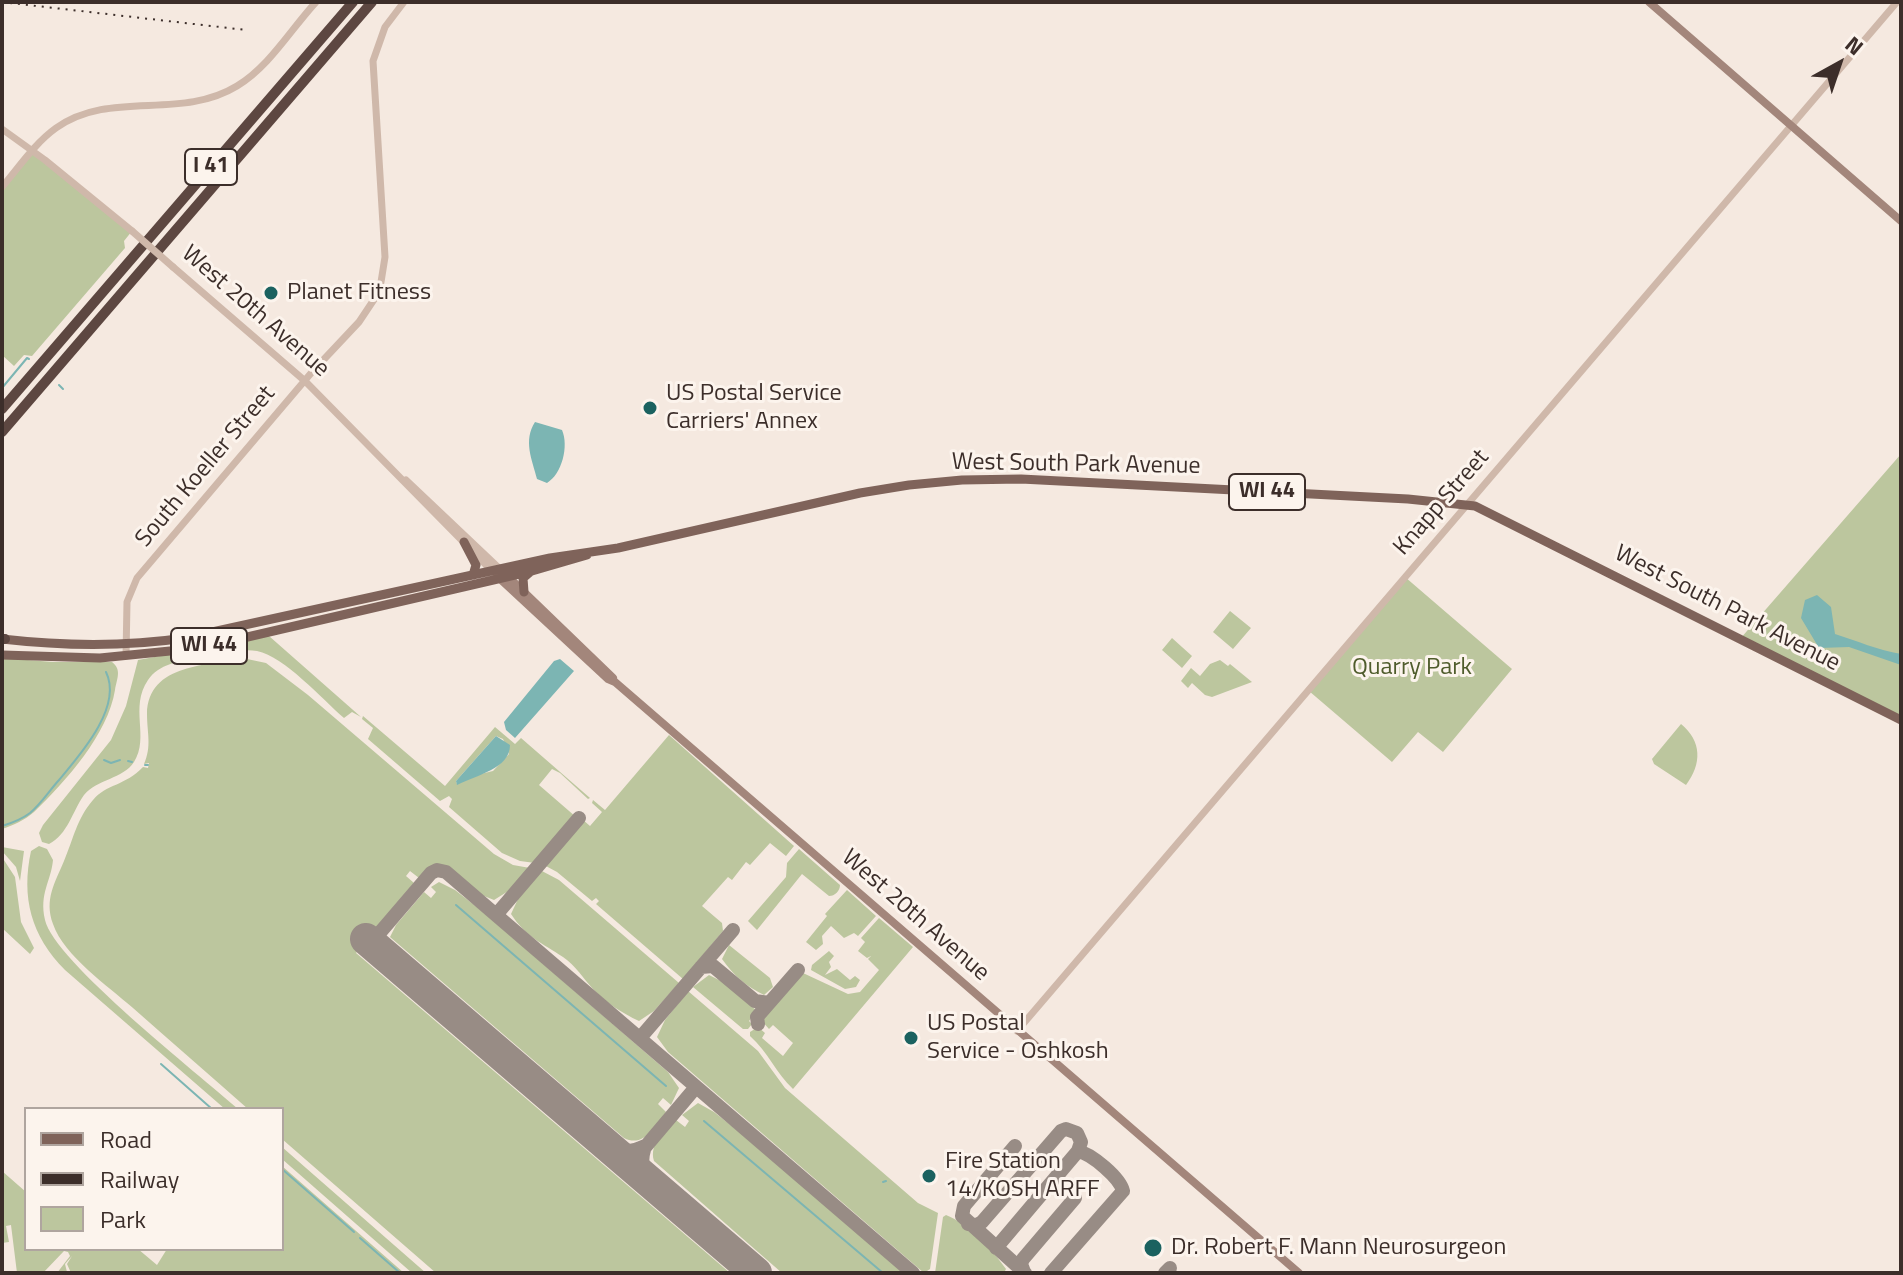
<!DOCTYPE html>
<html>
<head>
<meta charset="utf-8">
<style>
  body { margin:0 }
  #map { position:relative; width:1903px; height:1275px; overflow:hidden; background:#f5e9e0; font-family:"Titillium Web",sans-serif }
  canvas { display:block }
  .frame { position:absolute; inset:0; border:4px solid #3c2e2a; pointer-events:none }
  .legend { position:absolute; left:24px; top:1107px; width:260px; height:144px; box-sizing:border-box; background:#fcf4ed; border:2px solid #afa59f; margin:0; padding:10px 14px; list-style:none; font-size:24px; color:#3c2e2a }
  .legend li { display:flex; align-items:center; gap:16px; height:40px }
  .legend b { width:40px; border:2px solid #afa59f }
  .north { position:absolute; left:1799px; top:24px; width:80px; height:80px; -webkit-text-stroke:6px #fcf4ed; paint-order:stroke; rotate:40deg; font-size:22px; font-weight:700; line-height:32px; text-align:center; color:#3c2e2a }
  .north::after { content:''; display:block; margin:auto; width:28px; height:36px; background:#3c2e2a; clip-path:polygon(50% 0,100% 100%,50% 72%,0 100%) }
</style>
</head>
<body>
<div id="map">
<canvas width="1903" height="1275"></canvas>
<div class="frame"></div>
<ul class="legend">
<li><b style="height:10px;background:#7f635a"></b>Road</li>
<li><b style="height:10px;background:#3c2e2a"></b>Railway</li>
<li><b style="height:22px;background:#bcc69e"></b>Park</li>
</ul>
<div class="north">N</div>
</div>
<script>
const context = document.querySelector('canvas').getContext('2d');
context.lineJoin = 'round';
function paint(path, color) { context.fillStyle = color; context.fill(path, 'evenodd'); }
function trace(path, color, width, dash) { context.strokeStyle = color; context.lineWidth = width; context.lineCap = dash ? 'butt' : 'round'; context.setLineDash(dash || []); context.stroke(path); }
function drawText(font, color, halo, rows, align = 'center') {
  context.font = font + ' "Titillium Web",sans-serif'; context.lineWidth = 6; context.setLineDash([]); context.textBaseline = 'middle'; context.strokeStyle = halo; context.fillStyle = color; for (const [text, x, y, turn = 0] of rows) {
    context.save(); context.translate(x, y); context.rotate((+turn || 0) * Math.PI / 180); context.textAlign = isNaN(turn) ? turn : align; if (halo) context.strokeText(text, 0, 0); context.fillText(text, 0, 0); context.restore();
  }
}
paint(new Path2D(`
  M33,151L132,231L124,241L125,248L32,356L24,355L14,366L2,355V187Z
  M1901,454V721L1740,639Z
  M1405,577L1512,669L1443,752L1418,732L1392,762L1309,691Z
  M1230,611L1251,628L1233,649L1213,632Z
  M269,636L361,717L352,712L344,718C322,699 285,657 257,651C239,648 215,655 197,658C179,661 159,664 148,680C129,708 150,737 134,762C123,779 97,779 84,795C72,812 68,834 49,844L42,842L39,833L43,825L111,740L126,706L138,660Z
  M1172,638L1192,656L1182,668L1162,650Z
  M2,658L53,662H112C122,670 117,678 115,690C108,734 66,781 34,812C25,820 14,825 2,829Z
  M247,659L266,663L308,695L494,854L513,865L530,868L510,890L494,900L479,894L444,865L431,866L419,878L410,871L406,876L414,883L356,953L730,1273H436L282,1139V1109H248C210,1075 171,1042 133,1008C108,986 64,956 53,924C44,899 55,883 64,861C73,840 77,818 93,800C106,784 125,786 143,767L148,768L149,763L144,764C152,746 147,733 147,714C148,663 209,665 247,659Z
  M1220,660L1228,666L1230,664L1252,682L1212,697L1205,695L1192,683L1188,688L1181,681L1191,668L1200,676L1210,664Z
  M363,716L445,786L495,727L515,744L521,738L590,798L588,799L560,773L552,769L539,785L576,817L535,863L520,861L502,853L449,807L452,799L449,796L440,801L368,739L373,728L362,719ZM496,736L503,739L509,754L493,771L472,776L457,784L456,781Z
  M1681,724C1702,741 1702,764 1686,785L1654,764L1652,759Z
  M669,735L794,846L786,856L770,843L750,865L746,862L732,880L728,877L702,906L722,923L723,931L683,979L596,904L599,901L596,898L592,901L557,872L544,865L582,819L590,826L602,812L592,803L593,800L605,810Z
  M39,846L47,849L53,860C51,882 39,893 45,920C54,961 200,1075 238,1109H225L65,970C31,936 21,897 31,851Z
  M2,847L24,851L20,881L16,867L2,851Z
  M799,849L840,885C840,891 835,896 829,896L802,874L757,930L748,921L786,877L787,863Z
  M2,857L15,877L21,922L34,948L30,954L2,928Z
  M540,870L559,880L679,983L654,1011L639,1021C622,1013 606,1003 593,989C583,978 576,966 563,957C542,943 526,937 511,914L518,899Z
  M439,882L455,890L487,915L668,1072L679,1088L671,1105L663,1098L658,1104L666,1112C656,1127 643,1148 624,1138L390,937L396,925L424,892L431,898L436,892L431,887Z
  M847,890L876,916L858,936L854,933L844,938L831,926L822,936L823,944L816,950L806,942L827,916L825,914Z
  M879,918L913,947L793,1089C776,1073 768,1052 750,1036V1032L758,1027L765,1033L762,1038L783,1056L793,1043L773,1025L769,1029L761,1020L803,973L848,994L860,992L879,970L868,959L871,956L867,958L858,951L865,942L861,938Z
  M729,945L770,978L773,987L764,995C746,986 734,976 722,959Z
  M829,951L834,956L829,962L831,967L825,975L837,969L850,980L855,976L860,980L856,987L845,989L811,970L812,965Z
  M709,975L725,983L757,1011L749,1021L752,1024L748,1029H743L693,987Z
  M688,991L758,1051L785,1088L918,1203L938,1213L930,1269L924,1273L668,1052L657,1037L665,1020Z
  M698,1103L714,1112L747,1138L904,1273H782L654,1161C649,1144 664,1131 676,1120L685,1127L689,1121L682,1115Z
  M282,1147L426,1273H412L282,1159Z
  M282,1166L404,1273H71L67,1264L72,1256L65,1264L67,1272L57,1273L70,1256L68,1252L64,1251L43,1273H17L11,1225L6,1226L9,1242L2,1243V1193L4,1192L2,1171L26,1192V1249H138L157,1265L167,1249H282Z
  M946,1215C970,1225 991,1248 1006,1269L1004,1273H935L943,1217Z`), '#bcc69e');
paint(new Path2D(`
  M535,422L562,430C569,446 562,474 547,483L537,479C532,459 523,441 535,422Z
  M1817,595L1831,607L1835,634C1857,641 1878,650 1901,654V665L1849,647L1819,648L1801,618L1805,600Z
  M560,659L574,671L515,738L506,730L504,722L554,661Z
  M496,736L510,745C510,769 476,775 457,785L456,781Z`), '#7cb5b3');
trace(new Path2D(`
  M59,385L63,389
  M2,388L27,358L29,359
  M104,760L111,763L120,760
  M128,761L132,762
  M145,765H148
  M2,826C12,823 22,819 30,813C41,804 49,791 59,780C80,755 123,707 106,672
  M456,905L666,1086
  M161,1064L212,1109
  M704,1121L883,1273
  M282,1169L354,1232
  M883,1182L886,1181
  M360,1238L400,1273`), '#7cb5b3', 2);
trace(new Path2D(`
  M496,915L579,818
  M371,943L431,873L437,870L446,872L913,1273
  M701,967L713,966L755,1001L769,1003
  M758,1024L757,1017L798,970
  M640,1038L733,930
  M599,1139C616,1151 626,1155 645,1146
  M1015,1146L964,1206L962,1216L1025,1273
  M644,1150C638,1169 648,1178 661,1191
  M630,1165L696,1087
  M968,1224L977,1225L982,1222L1061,1131L1066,1129L1077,1133L1081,1142L1078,1151L996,1248
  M1024,1272L1021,1264L1023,1259L1075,1198
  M1051,1273L1123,1191C1120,1178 1092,1154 1078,1151
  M1165,1273L1170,1268`), '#988c85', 14);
trace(new Path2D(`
  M366,939L756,1273`), '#988c85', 32);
trace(new Path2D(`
  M2,129L45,160L132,231
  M2,187C19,167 35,143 56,128C111,89 180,121 237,86C269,67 291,29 316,2
  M173,267L305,381L492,571
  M406,480L500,569
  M126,656L127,602L137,578L312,372L359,322L375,298L381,282L385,257L373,61L385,27L404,2
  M1017,1031L1897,2`), '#cfb8aa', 7);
trace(new Path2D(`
  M1649,2L1901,221
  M500,569L613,678
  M497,576L608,679L615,682L1299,1273`), '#a3867b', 8);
trace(new Path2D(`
  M464,542L476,565L473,575
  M524,592L523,578L530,572
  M2,639C63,646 124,647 185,638L550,558L618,548L860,493L909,485L962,480L1021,479L1408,499L1475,506L1901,720
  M2,655L100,658L200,648L532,571L587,555`), '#7f635a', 9);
trace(new Path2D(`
  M2,409L353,2
  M2,432L372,2
  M2,639H5`), '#5d4741', 10);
trace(new Path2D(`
  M2,2L246,30`), '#3c2e2a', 2, [2, 6]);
trace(new Path2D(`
  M132,231L173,267`), '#cfb8aa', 7);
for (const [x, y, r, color] of [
  [271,293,8,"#1b6260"],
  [650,408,8,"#1b6260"],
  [911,1038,8,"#1b6260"],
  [929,1176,8,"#1b6260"],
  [1153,1248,10,"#1b6260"]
]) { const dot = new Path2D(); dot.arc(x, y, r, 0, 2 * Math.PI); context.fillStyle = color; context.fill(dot); trace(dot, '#fcf4ed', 3); }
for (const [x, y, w] of [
  [211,167,52],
  [1267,492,76],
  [209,646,76]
]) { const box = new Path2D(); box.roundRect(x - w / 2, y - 18, w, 36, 6); context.fillStyle = '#fcf4ed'; context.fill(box); trace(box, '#3c2e2a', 2); }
drawText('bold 22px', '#3c2e2a', null, [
  ["I 41",211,167],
  ["WI 44",1267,492],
  ["WI 44",209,646]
]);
drawText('24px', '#3c2e2a', '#fcf4ed', [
  ["Planet Fitness",287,293],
  ["US Postal Service",666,394],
  ["Carriers' Annex",666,422],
  ["US Postal",927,1024],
  ["Service - Oshkosh",927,1052],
  ["Fire Station",945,1162],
  ["14/KOSH ARFF",945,1190],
  ["Dr. Robert F. Mann Neurosurgeon",1171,1248]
], 'left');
drawText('24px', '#3c2e2a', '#fcf4ed', [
  ["West 20th Avenue",255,312,41],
  ["West South Park Avenue",1076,465,1],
  ["South Koeller Street",206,467,-50],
  ["Knapp Street",1442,503,-49],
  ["West South Park Avenue",1727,609,27],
  ["West 20th Avenue",915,916,41]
]);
drawText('24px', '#4f5c2c', '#fcf4ed', [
  ["Quarry Park",1412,668]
]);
</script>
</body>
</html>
